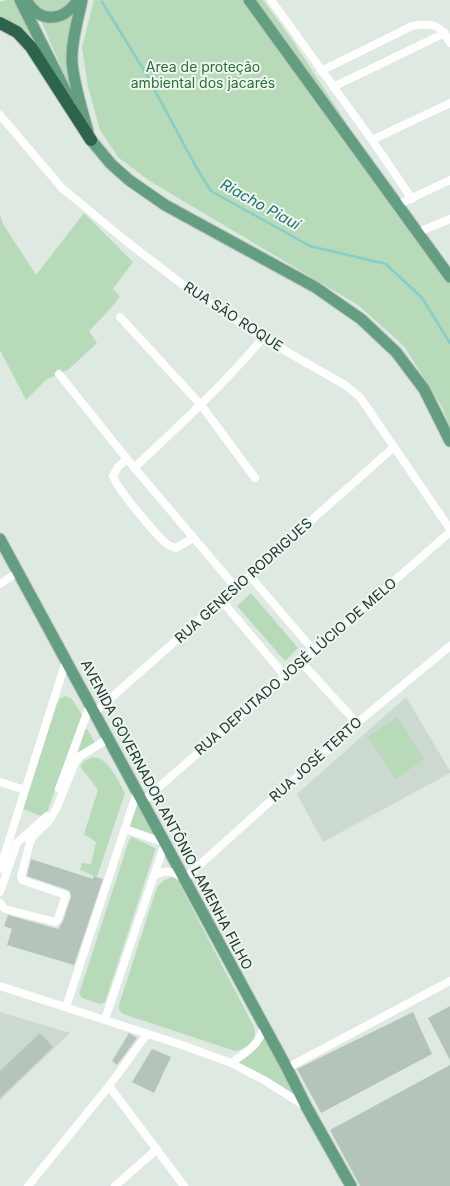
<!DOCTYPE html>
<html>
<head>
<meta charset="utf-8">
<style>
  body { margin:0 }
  canvas { display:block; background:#dee9e2 }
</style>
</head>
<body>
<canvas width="450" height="1186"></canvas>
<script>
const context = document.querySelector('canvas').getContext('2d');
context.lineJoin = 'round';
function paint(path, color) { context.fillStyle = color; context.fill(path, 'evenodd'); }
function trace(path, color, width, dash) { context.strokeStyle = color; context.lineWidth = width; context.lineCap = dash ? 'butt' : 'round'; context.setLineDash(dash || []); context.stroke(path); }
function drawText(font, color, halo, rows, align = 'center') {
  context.font = font + ' Inter,sans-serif'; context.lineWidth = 4; context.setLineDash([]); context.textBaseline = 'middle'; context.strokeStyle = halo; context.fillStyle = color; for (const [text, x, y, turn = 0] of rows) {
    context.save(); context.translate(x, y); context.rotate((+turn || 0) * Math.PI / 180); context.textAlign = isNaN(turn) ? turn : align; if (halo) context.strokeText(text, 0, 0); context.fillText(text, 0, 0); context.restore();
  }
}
paint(new Path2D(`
  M406,697L450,771V773L323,842L297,794Z
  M0,1012L70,1033L0,1100Z`), '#ccd9d0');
paint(new Path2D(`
  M7,0H15L39,50L12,23L0,16V2Z
  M32,0H78L73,95Z
  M94,0H263L295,44L450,283V427L442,407L404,346L358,305L148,180L118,157L100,130L88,87L82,48Z
  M84,213L133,262L113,289L120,296L112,307L89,331L97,343L69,369L59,374L47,379L26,400L0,350V215L3,224L36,275Z
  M251,593L298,648L285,661L237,606Z
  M65,696L72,699L82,715L47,812L41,816L23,809L57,703L61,698Z
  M397,717L424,759L396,779L368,737Z
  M85,729H87L96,744L80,754L78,753Z
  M93,757C109,758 118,781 125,793L97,877L80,870L82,863L91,864L96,842L84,834L98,790L80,766L84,761Z
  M137,792L165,843L125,829Z
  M132,837L155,848V851L105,1002L100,1004L82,998L79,994L129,840Z
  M173,877L178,881L254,1027C258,1042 249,1048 235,1051L123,1014L119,1010V1005L157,887C162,881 166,879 173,877Z
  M264,1027L306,1106L231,1063L238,1058Z`), '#b7dab8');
trace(new Path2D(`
  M102,2L145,72L196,167L211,191L310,246L386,264L422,298L450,343`), '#87cec8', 2.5);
paint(new Path2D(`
  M31,859L93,879V876L103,879L74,965L7,945L12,929L4,926L8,915L58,929L63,921L71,897L70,892L68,890L27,876Z
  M450,1006V1060L428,1018Z
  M413,1012L432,1054L321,1113L297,1069Z
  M40,1033L53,1047L0,1098V1071Z
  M129,1033L137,1038L117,1065L112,1061Z
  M152,1049L171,1057L154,1093L132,1082Z
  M450,1065V1186H360L330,1130Z`), '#b4c4ba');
const major = new Path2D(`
  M20,0L69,98
  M26,0C40,24 63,22 78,0
  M82,0C78,20 71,41 72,62C74,86 82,109 88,132
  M249,0L450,277
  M87,133L91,140L111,164L129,180L165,205L315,287L361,319L396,352L424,389L450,441
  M0,539L287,1068L306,1106L351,1186`);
const highway = new Path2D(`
  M0,23L17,32L31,47L91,140`);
trace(major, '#bcc3c0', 13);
trace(highway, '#bcc3c0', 14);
trace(new Path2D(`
  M271,0L372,140L412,199
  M321,71L412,26C432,22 440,24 450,43
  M333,87L445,33
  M0,115L62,188L126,241L187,288L263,338L345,385L360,397L450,529
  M372,140L450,103
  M397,205L450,180
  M419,232L450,219
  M120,317L201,405L255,478
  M59,374L127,459L236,588
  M127,459L118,467L113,476C116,487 159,540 170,546C172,547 174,547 176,548L193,538
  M134,468C179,426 223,385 263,338
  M250,576L314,651
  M0,584L18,572
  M222,601L285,676
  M301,662L357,723
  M94,713L394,447
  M0,782L25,790
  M59,789L90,705
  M142,802L450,532
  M0,869L66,661
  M154,876C165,870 173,870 184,879L357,723L450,646
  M0,892L17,843L47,816
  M0,903L5,909L55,922L58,919L66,895L22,880L21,877L30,842L34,835L49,821L56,809L75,763L80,756L108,739
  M0,986L182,1045L231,1063L264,1080L305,1106
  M66,1007L137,792
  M105,1019L165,843L125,829
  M231,1063C247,1052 258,1046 264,1027
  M287,1068L450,981
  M109,1086L184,1186
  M28,1186L109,1086L147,1034
  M115,1186L157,1149`), '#fff', 8);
trace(major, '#649e81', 11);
trace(highway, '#2d644b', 12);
drawText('14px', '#2c6e36', '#eef6f0', [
  ["Area de proteção",203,68],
  ["ambiental dos jacarés",203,84]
]);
drawText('14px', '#20382c', '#eef6f0', [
  ["RUA SÃO ROQUE",233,317,33],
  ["RUA GENESIO RODRIGUES",244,581,-42],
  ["RUA DEPUTADO JOSÉ LÚCIO DE MELO",296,667,-41],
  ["RUA JOSÉ TERTO",316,760,-42],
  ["AVENIDA GOVERNADOR ANTÔNIO LAMENHA FILHO",166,815,62]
]);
drawText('italic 15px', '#1d726c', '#eef6f0', [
  ["Riacho Piauí",260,205,29]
]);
</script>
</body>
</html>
